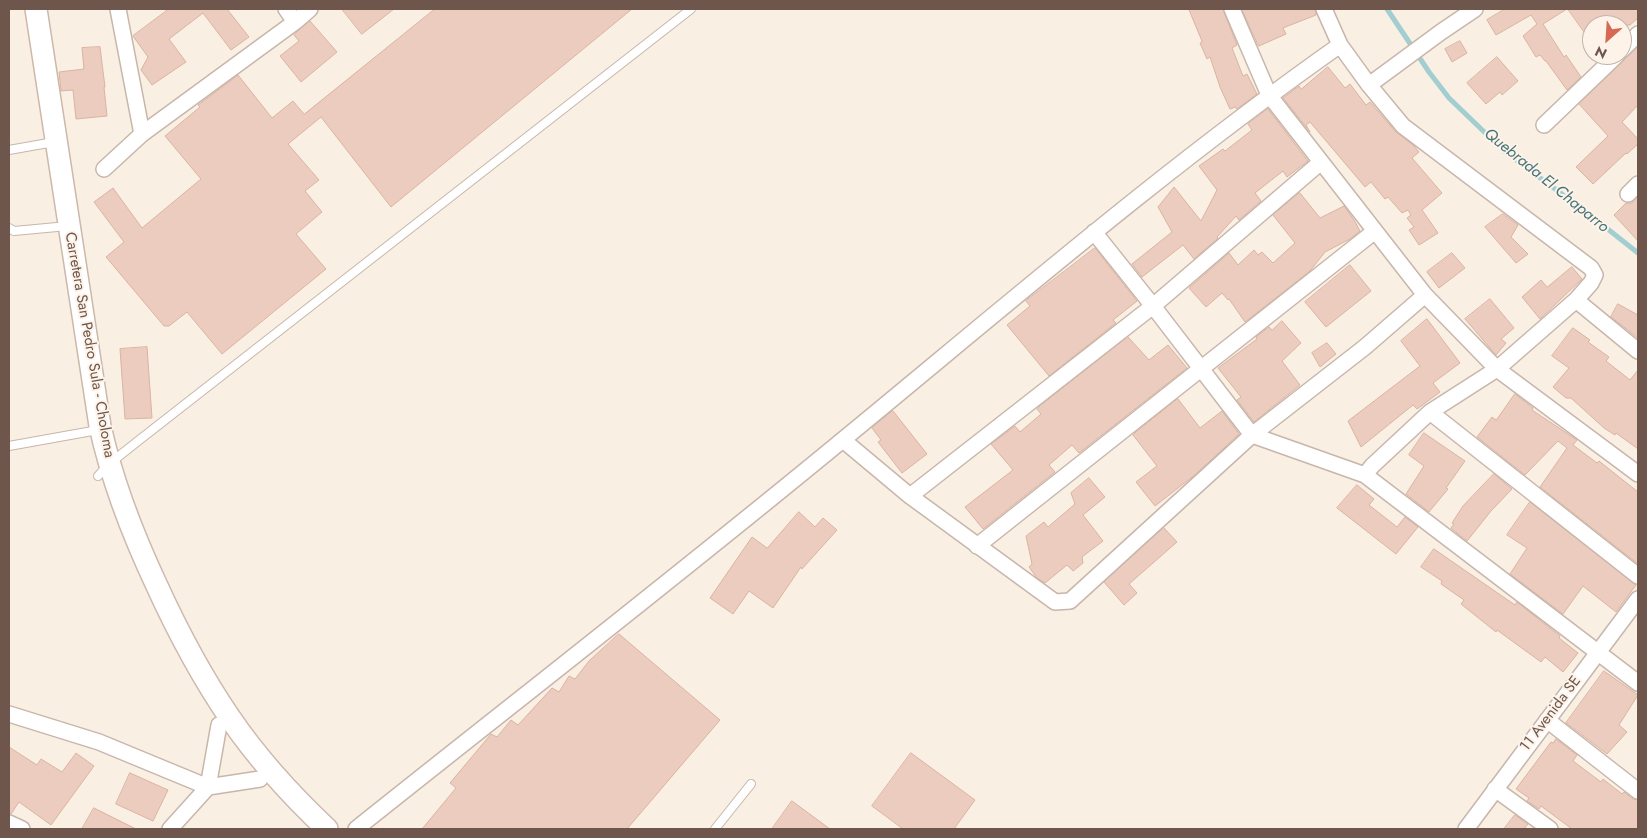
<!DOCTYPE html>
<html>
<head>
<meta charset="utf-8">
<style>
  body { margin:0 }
  #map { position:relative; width:1647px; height:838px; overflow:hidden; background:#f9efe3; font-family:Jost,sans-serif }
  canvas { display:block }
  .frame { position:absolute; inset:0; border:10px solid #6e564c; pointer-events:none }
  .north { position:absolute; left:1582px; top:15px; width:50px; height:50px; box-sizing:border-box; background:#fdf3e9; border:1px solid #c4b4aa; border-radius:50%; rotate:206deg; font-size:14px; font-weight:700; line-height:20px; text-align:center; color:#6e564c }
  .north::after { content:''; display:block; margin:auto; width:18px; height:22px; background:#d66856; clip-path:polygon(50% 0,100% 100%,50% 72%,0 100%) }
</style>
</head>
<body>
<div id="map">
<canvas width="1647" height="838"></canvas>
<div class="frame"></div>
<div class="north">N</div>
</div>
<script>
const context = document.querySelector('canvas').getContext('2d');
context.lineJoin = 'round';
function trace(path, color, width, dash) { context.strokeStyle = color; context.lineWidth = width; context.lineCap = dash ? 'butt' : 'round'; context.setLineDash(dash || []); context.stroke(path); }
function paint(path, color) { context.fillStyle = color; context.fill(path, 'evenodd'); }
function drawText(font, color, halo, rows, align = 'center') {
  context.font = font + ' Jost,sans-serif'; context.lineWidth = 4; context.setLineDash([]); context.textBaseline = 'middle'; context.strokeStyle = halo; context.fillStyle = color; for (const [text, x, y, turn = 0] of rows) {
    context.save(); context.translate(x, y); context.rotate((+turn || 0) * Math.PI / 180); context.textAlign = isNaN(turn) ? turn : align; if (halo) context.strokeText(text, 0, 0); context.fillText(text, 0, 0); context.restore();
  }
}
trace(new Path2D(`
  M1387,9L1429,72L1449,98L1504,151L1590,215L1638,253`), '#a2cdd1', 5);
const building = new Path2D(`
  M169,9H227L249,37L231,50L203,13L169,39L186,62L152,85L141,70L148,57L133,36Z
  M342,9H394L362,34Z
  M435,9H632L391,207L321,117L288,144L319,180L305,191L322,212L296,234L326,269L222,354L187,312L169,326H164L106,257L124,242L94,202L113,188L142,228L201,179L165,136L200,107L198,105L238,75L272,118L293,101L304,114Z
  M1189,9H1223L1237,45L1232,48L1243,76L1247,74L1257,94L1237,109L1235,107L1230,109L1220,87L1210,57L1207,59L1200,43L1202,42Z
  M1242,9H1315L1316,15L1283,28L1286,34L1259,46Z
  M1505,9H1567L1543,24L1564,57L1566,55L1581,77L1567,90L1546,61H1545L1540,55L1536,57L1523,36L1537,24L1531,15L1496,35L1487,20Z
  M1568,9H1638V18L1630,25H1592V43Z
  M310,21L337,52L301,82L280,56L299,41L294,35Z
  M1460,41L1467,53L1452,62L1445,49Z
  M100,47L105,87H104L107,116L76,119L73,90L61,91L59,72L84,69L82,48Z
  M1638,47V105L1622,122L1638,139V144L1627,154L1626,153L1593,184L1576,167L1608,136L1579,104Z
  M1497,57L1518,81L1502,95L1500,92L1486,104L1467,83Z
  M1328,67L1345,88L1350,84L1366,105L1370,102L1396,132L1413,145L1419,152L1412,158L1442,193L1422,210L1438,233L1419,245L1409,230L1414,227L1407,218L1411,215L1408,210L1402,213L1388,197L1385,199L1371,182L1365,187L1310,122L1306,125L1310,132L1283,98L1299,86L1301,89Z
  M1268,109L1308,161L1287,177L1283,171L1255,193L1261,201L1239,220L1236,216L1217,237L1218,238L1194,259L1183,245L1142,277L1132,264L1172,232L1158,207L1174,187L1201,221L1217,190L1199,166L1223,149L1225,151L1252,130L1248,124Z
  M1300,193L1320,218L1344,206L1354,220L1360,231L1350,239L1325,252L1310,271L1245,322L1229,299L1228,300L1222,293L1206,307L1189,288L1229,253L1238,265L1254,250L1258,255L1262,252L1273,263L1295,243L1273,215Z
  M1638,197V241L1614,215L1626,203H1631Z
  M1503,214L1518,225L1511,237L1528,254L1516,263L1485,227Z
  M1095,248L1137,301L1113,320L1116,323L1049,376L1007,325L1030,306L1026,301Z
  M1452,253L1465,268L1439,288L1427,272Z
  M1350,265L1371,291L1326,327L1305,302Z
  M1572,267L1582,279L1540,319L1522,297L1541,280L1547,287Z
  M1490,299L1514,328L1501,339L1506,343L1496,355L1465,319Z
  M1618,304L1638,315V338L1611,317Z
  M1427,319L1460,363L1433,383L1440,392L1417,409L1413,405L1361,447L1348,421L1420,366L1401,341Z
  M1282,321L1301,343L1282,361L1300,385L1254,422L1237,400L1241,397L1218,368L1257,339L1256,337L1269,327L1272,330Z
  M1573,328L1590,340L1588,342L1609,357L1606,361L1630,380L1638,370V449L1616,433L1615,435L1604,428L1571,398H1566L1553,387L1569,368L1552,356Z
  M1128,337L1149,360L1168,345L1187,368L1079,453L1072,445L1049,465L1055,472L983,529L965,507L1013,470L991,444L1015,426L1020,432L1041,414L1037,409Z
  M1327,343L1336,354L1320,367L1312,353Z
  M147,347L152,418L125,419L120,349Z
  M1515,394L1533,408L1532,410L1577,440L1573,445L1597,463L1599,461L1638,492V564L1540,487L1567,448L1558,441L1525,475L1477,437L1492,417L1496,420Z
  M1178,399L1200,428L1222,411L1239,434L1196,474L1155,506L1136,482L1157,466L1133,435Z
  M893,411L927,454L902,473L878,442L881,440L872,428Z
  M1424,433L1465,461L1446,488L1448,489L1429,512L1406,494L1424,466L1409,455Z
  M1494,474L1512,489L1491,511L1467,541L1451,528L1454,524L1452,523L1463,506Z
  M1089,478L1105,497L1083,515L1103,541L1082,557L1083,563L1073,571L1067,565L1045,583L1037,578L1029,567L1032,564L1026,536L1044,522L1048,527L1075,504L1071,493Z
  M1357,485L1374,499L1369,505L1397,527L1405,517L1418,527L1396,554L1337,508Z
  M1530,502L1636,585L1616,612L1583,586L1563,614L1510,574L1527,548L1507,535Z
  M799,512L815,527L823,518L837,530L802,569L801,567L773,608L749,591L733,614L710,598L752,537L767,548Z
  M1164,528L1177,542L1129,584L1137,593L1124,605L1104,582Z
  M1434,549L1515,605L1517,602L1560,636L1559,638L1578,653L1563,672L1545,657L1541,662L1497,630L1496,632L1461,604L1464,600L1441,584L1442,581L1421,567Z
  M619,634L720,720L627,829H422L456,788L450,783L491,734L497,737L511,720L518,725L552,688L559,692L569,676L575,679L589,661Z
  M1604,671L1638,695L1619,725L1627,732L1607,754L1566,723Z
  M1556,739L1577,755L1573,761L1601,782L1603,779L1622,794L1624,792L1633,799L1638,800V829H1572L1541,806L1539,809L1527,801L1529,798L1516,789L1551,742L1553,743Z
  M9,747L37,765L41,759L62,772L76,753L94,766L51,825L19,802L11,814H9Z
  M911,753L975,800L954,829H903L872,806Z
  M130,773L168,790L153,821L116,804Z
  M792,801L830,829H772Z
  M94,808L136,829H82Z
  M1515,815L1528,824L1524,829H1504Z`);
paint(building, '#ebccbe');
trace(building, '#dcb2a0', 1);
const lane = new Path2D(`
  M9,150L54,142
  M9,228L14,231L57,227
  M9,446L98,430
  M98,476L109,464L138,441L691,9
  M715,829L751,784`);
const street = new Path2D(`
  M118,9L142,134
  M286,9L295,22
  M1232,9L1269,95L1425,295L1497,369L1638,474
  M1324,9L1340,45L1369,85L1403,126L1591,268L1595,275L1591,283L1576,300L1497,369L1430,412L1372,466L1365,475
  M1622,50L1638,34
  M1369,85L1441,32L1475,9
  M1544,125L1617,55
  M104,169L142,134L295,22L310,9
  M1628,194L1638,184
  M1094,232L1153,306L1252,435L1365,475L1638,683
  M1576,300L1638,351
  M1430,412L1638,576
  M843,440L910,496L1055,602L1070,601L1252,435L1365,347L1425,295
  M910,496L1153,306L1321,162
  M977,546L1375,231
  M9,714L99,742L208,787L260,779
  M1547,720L1638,791
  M1495,789L1550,829
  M9,823L22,829
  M170,829L208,787L219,725
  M356,829C519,699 684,571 845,438C1008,304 1168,166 1340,45
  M1466,829L1638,599`);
const secondary = new Path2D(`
  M36,9L100,426C112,481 133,535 157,586C178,632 202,677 230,718C258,759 292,796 327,829`);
trace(lane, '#c8b6ab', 10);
trace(street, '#c8b6ab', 18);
trace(secondary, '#cdb8ac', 24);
trace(lane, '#fff', 8);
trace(street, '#fff', 15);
trace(secondary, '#fff', 21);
drawText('15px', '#6e564c', '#fdf3e9', [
  ["Carretera San Pedro Sula - Choloma",89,345,80],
  ["11 Avenida SE",1551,714,-53]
]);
drawText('italic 16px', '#467479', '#fdf3e9', [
  ["Quebrada El Chaparro",1546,181,39]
]);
</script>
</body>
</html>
